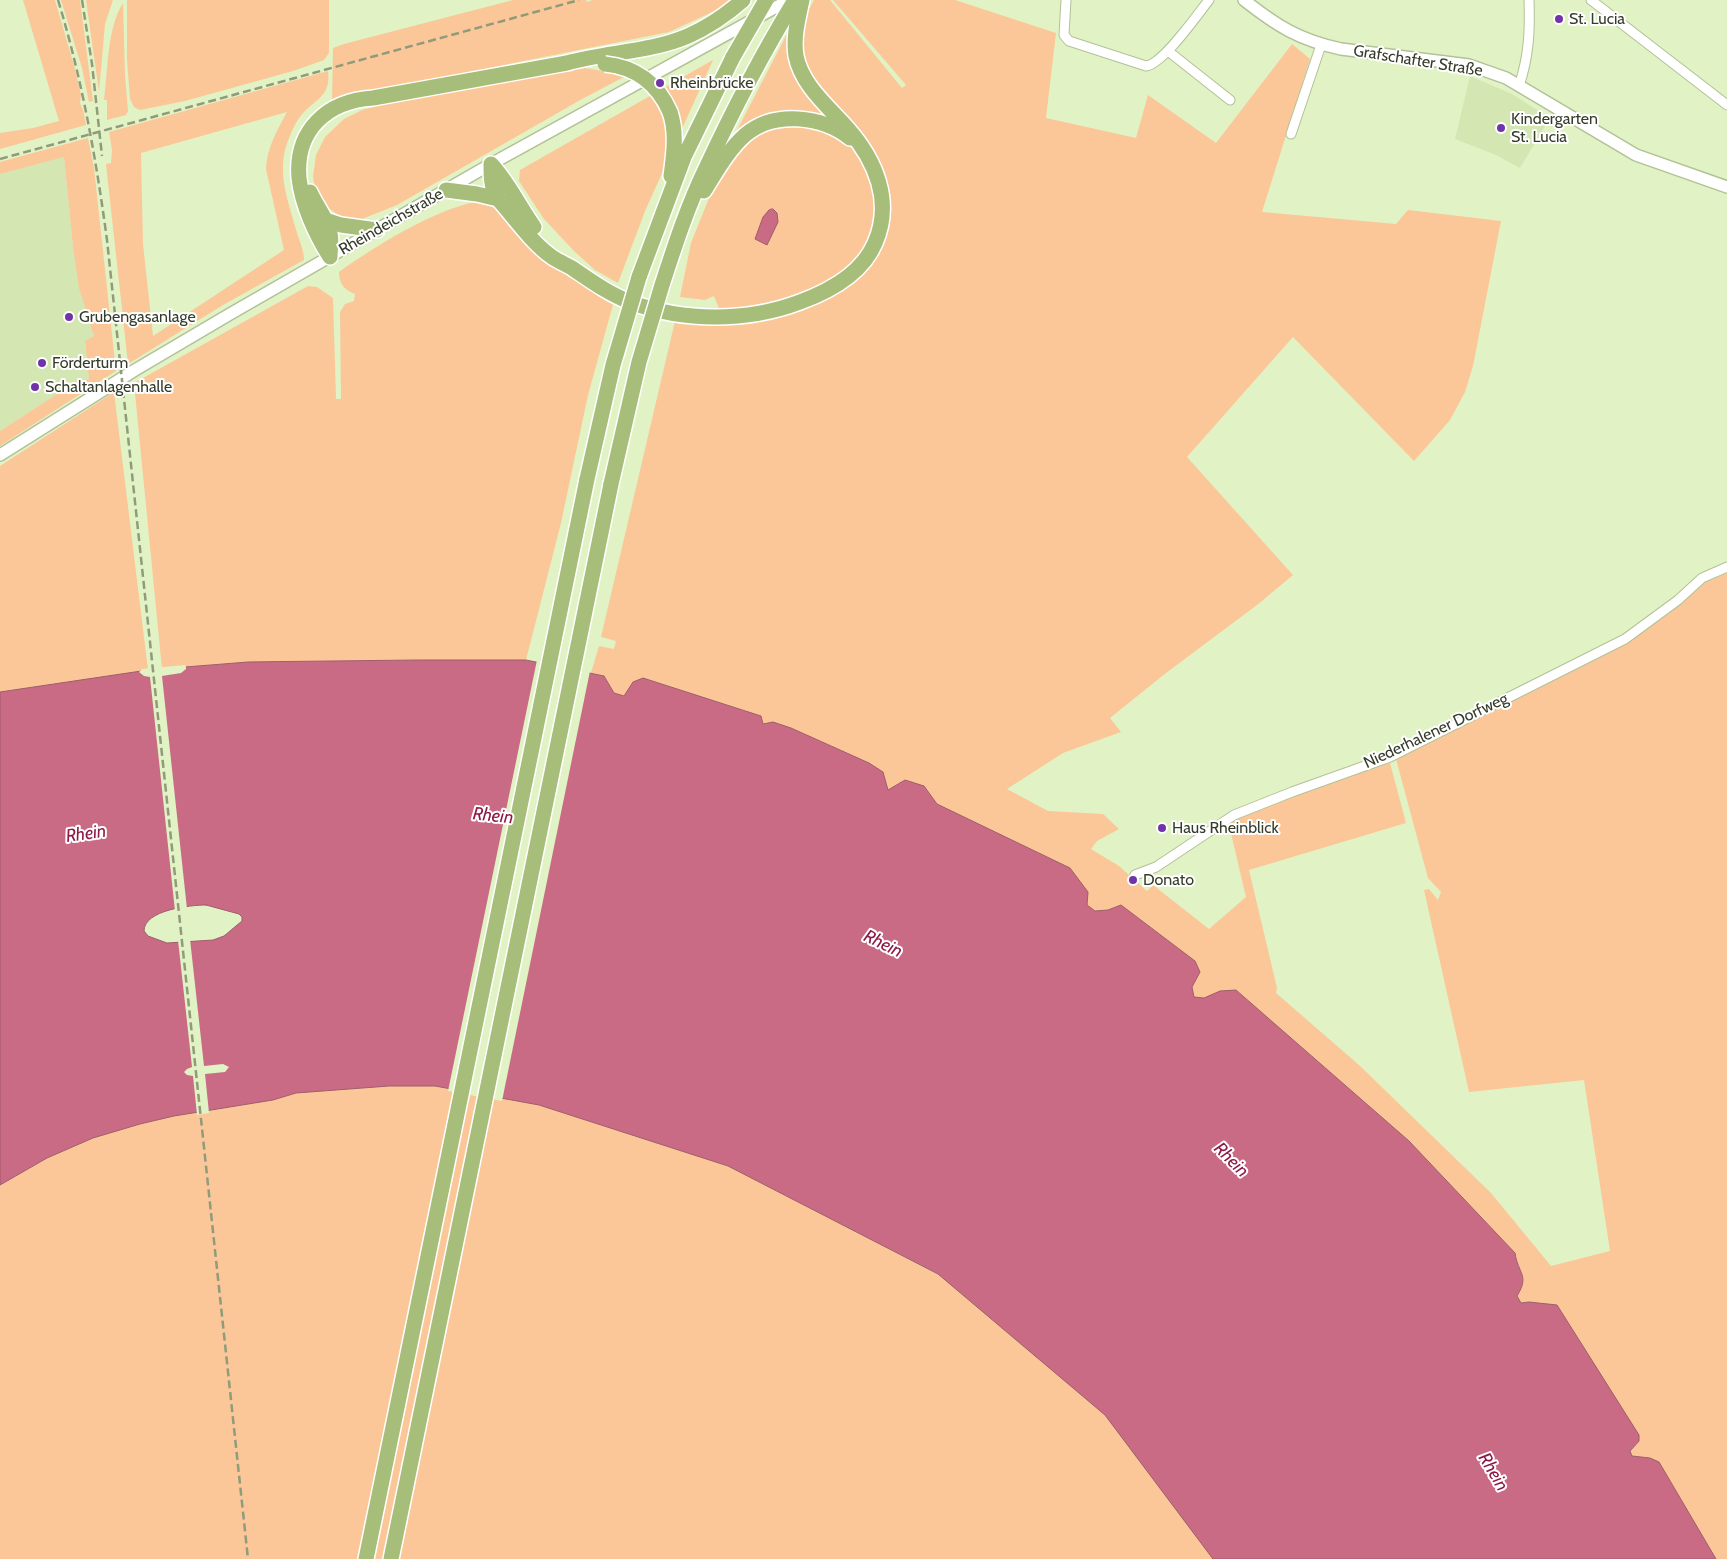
<!DOCTYPE html>
<html>
<head>
<meta charset="utf-8">
<style>
  body { margin:0 }
  canvas { display:block; background:#e1f2c5 }
</style>
</head>
<body>
<canvas width="1727" height="1559"></canvas>
<script>
const context = document.querySelector('canvas').getContext('2d');
context.lineJoin = 'round';
function paint(path, color) { context.fillStyle = color; context.fill(path, 'evenodd'); }
function trace(path, color, width, dash) { context.strokeStyle = color; context.lineWidth = width; context.lineCap = dash ? 'butt' : 'round'; context.setLineDash(dash || []); context.stroke(path); }
function drawText(font, color, halo, rows, align = 'center') {
  context.font = font + ' Cabin,sans-serif'; context.lineWidth = 4; context.setLineDash([]); context.textBaseline = 'middle'; context.strokeStyle = halo; context.fillStyle = color; for (const [text, x, y, turn = 0] of rows) {
    context.save(); context.translate(x, y); context.rotate((+turn || 0) * Math.PI / 180); context.textAlign = isNaN(turn) ? turn : align; if (halo) context.strokeText(text, 0, 0); context.fillText(text, 0, 0); context.restore();
  }
}
paint(new Path2D(`
  M1470,76L1512,94L1550,118L1520,168L1496,155L1455,139Z
  M64,156L73,247L94,336L85,342L89,380L77,381L0,431V174Z`), '#d4e7b3');
paint(new Path2D(`
  M23,0H55L75,69L81,95L80,103L83,110L86,125L0,149V133L33,128L59,121Z
  M61,0H80L93,101L89,102L82,68Z
  M86,0H113L105,24L99,92Z
  M127,0H329V53L324,60L293,71L185,101L140,110L134,107L130,99L127,60Z
  M513,0H586L587,2L593,0H730L719,9L669,32L343,97L332,103L333,48L344,44Z
  M814,0H830L902,88L906,85L833,0H955L1056,33L1046,118L1136,138L1148,95L1216,143L1292,44L1310,59L1262,212L1396,224L1408,210L1501,221L1473,366L1465,392L1450,420L1414,461L1293,337L1187,457L1293,575L1257,605L1166,673L1110,718L1121,732L1063,753L1007,789L1048,811L1103,814L1119,829L1097,841L1091,849L1119,866L1147,891L1153,885L1209,929L1246,897L1229,825L1234,819L1291,794L1390,763L1406,823L1249,870L1277,988L1276,993L1359,1065L1491,1193L1551,1266L1610,1251L1584,1080L1469,1092L1424,890L1429,889L1438,900L1441,892L1428,878L1396,759L1628,642L1707,581L1727,573V1559H1716L1659,1462L1650,1458L1632,1456L1630,1451L1639,1441L1557,1305L1530,1302L1521,1303L1517,1296C1530,1275 1518,1274 1515,1253L1409,1141L1236,990L1220,991L1204,998L1194,997L1192,987L1200,972L1195,961L1121,905L1108,910L1095,911L1086,905L1070,868L937,804L924,786L887,790L886,782L869,763L791,728L773,722L763,724L761,716L643,678L633,682L624,696L614,693L604,676L591,673L599,646L614,649L616,641L601,637L675,321L720,311L714,296L705,300L680,297L691,243L734,136L789,30L803,20Z
  M123,3L125,75L128,111L126,115L107,120V100H104C108,70 107,28 123,3Z
  M713,60L645,211L618,283L595,270L574,251L544,219L519,181L520,170Z
  M585,68L609,72L626,76L582,99L397,205L357,221L346,220L321,203L316,193L313,177L316,155L325,137L344,119L362,110L401,100L560,71Z
  M328,71C331,95 318,98 304,112C295,121 289,137 285,150C278,178 290,207 297,233C300,242 304,251 304,260L223,305L128,364L106,164L111,163L112,150L109,132ZM287,112C277,131 267,147 266,169L284,250L153,336L143,244L141,153Z
  M88,138L94,168L116,371L0,446V431L77,381L89,380L85,341L94,336L79,288L73,247L64,157L0,174V162Z
  M479,201H489L614,301L588,395L561,523L526,660H418L248,662L162,669L134,383L308,286L317,287L333,298L336,399H341L340,312L345,304L354,301L355,294C344,290 339,283 339,272C377,245 433,210 479,201Z
  M114,392L148,670L0,692V466Z
  M389,1086H435L539,1105L728,1166L941,1276L1112,1419L1218,1559H0V1185L47,1158L93,1138L140,1124L174,1116L273,1100L296,1093Z`), '#fbc798');
const water = new Path2D(`
  M773,209L777,213L778,222L767,245L755,239L763,217L769,210Z
  M418,660H526L604,676L614,693L624,696L633,682L643,678L761,716L763,724L773,722L791,728L869,763L883,772L888,790L905,780L924,786L937,804L1070,868L1088,892L1087,905L1095,911L1108,910L1121,905L1195,961L1200,972L1192,987L1194,997L1204,998L1220,991L1236,990L1409,1141L1515,1253C1518,1274 1530,1275 1517,1296L1521,1303L1529,1302L1557,1305L1639,1435V1441L1630,1451L1632,1456L1650,1458L1659,1462L1716,1559H1213L1105,1415L938,1274L728,1166L539,1105L435,1086H389L296,1093L273,1100L174,1116L140,1124L93,1138L47,1158L0,1185V692L148,670L248,662ZM206,905L239,914L242,917V921L224,936L213,940L167,943L148,936L144,931C144,910 190,905 206,905Z`);
paint(water, '#ca6b85');
trace(water, '#9e5d6a', 1);
paint(new Path2D(`
  M537,660L590,671L502,1101L448,1091Z
  M185,665L186,667V669L181,673L162,676L187,909L175,911L150,677L144,676L139,672L142,669Z
  M190,939L204,1066L223,1064L229,1067L225,1072L205,1074L209,1113L197,1115L193,1076L187,1075L184,1072L187,1069L192,1067L178,940Z`), '#e1f2c5');
const street = new Path2D(`
  M1066,0L1064,35L1069,41L1146,66C1163,64 1197,15 1209,0
  M1591,0L1727,105
  M1168,51L1230,100
  M1519,86C1529,56 1530,31 1529,0
  M1291,134L1321,45
  M1135,875L1156,867L1234,815L1292,792L1390,757L1625,639L1678,600L1702,578L1727,567`);
const secondary = new Path2D(`
  M1244,0C1277,26 1299,40 1341,49L1469,65L1506,78L1636,155L1727,187
  M0,455L135,370L230,314L491,164L789,0`);
const highway = new Path2D(`
  M670,112C677,132 674,154 671,176
  M491,164C491,178 491,187 498,199C515,218 531,242 552,257C558,261 565,264 572,268C591,281 609,294 630,302C684,322 747,322 800,302C830,291 862,274 875,243C893,202 876,161 848,129C829,107 802,86 796,56C793,37 798,19 802,0
  M491,164C508,182 519,206 534,227
  M446,190L477,194L498,199
  M704,191C716,172 728,150 745,135C774,110 822,116 850,138
  M310,192C316,206 327,218 330,233C332,241 330,249 330,257
  M326,220L341,225L377,230
  M330,257C316,235 302,205 299,178C295,130 327,101 373,98L567,63C606,52 651,52 688,36C708,27 727,14 743,0
  M639,277L684,157L733,57
  M662,285C675,245 688,205 706,168C733,110 762,54 795,0
  M366,1559L587,479
  M391,1559L611,484`);
trace(street, '#b2c297', 11);
trace(secondary, '#b2c297', 14);
trace(highway, '#fff', 18);
trace(street, '#fff', 9);
trace(secondary, '#fff', 11);
trace(highway, '#a7be7a', 15);
trace(new Path2D(`
  M58,0C82,79 96,158 107,240L248,1559
  M82,0L92,64L102,156
  M0,159L579,0`), '#8f9b7b', 2.5, [8, 4]);
const highwayBridge = new Path2D(`
  M733,57L766,0
  M605,64C636,67 658,84 670,112
  M587,479L613,365L639,277
  M611,484L639,362L662,285`);
trace(highwayBridge, '#fff', 18, []);
trace(highwayBridge, '#a7be7a', 15);
for (const [x, y, r, color] of [
  [1559,19,5,"#7033a8"],
  [660,83,5,"#7033a8"],
  [1501,128,5,"#7033a8"],
  [69,317,5,"#7033a8"],
  [42,363,5,"#7033a8"],
  [35,387,5,"#7033a8"],
  [1162,828,5,"#7033a8"],
  [1133,880,5,"#7033a8"]
]) { const dot = new Path2D(); dot.arc(x, y, r, 0, 2 * Math.PI); context.fillStyle = color; context.fill(dot); trace(dot, '#fff', 2); }
drawText('16px', '#363c2a', '#fff', [
  ["St. Lucia",1569,19],
  ["Rheinbrücke",670,83],
  ["Kindergarten",1511,119],
  ["St. Lucia",1511,137],
  ["Grubengasanlage",79,317],
  ["Förderturm",52,363],
  ["Schaltanlagenhalle",45,387],
  ["Haus Rheinblick",1172,828],
  ["Donato",1143,880]
], 'left');
drawText('16px', '#363c2a', '#fff', [
  ["Grafschafter Straße",1418,61,9],
  ["Rheindeichstraße",391,222,-30],
  ["Niederhalener Dorfweg",1436,731,-25]
]);
drawText('italic 18px', '#8d1a46', '#fff', [
  ["Rhein",493,816,6],
  ["Rhein",86,834,-8],
  ["Rhein",883,944,26],
  ["Rhein",1231,1160,45],
  ["Rhein",1493,1472,59]
]);
</script>
</body>
</html>
